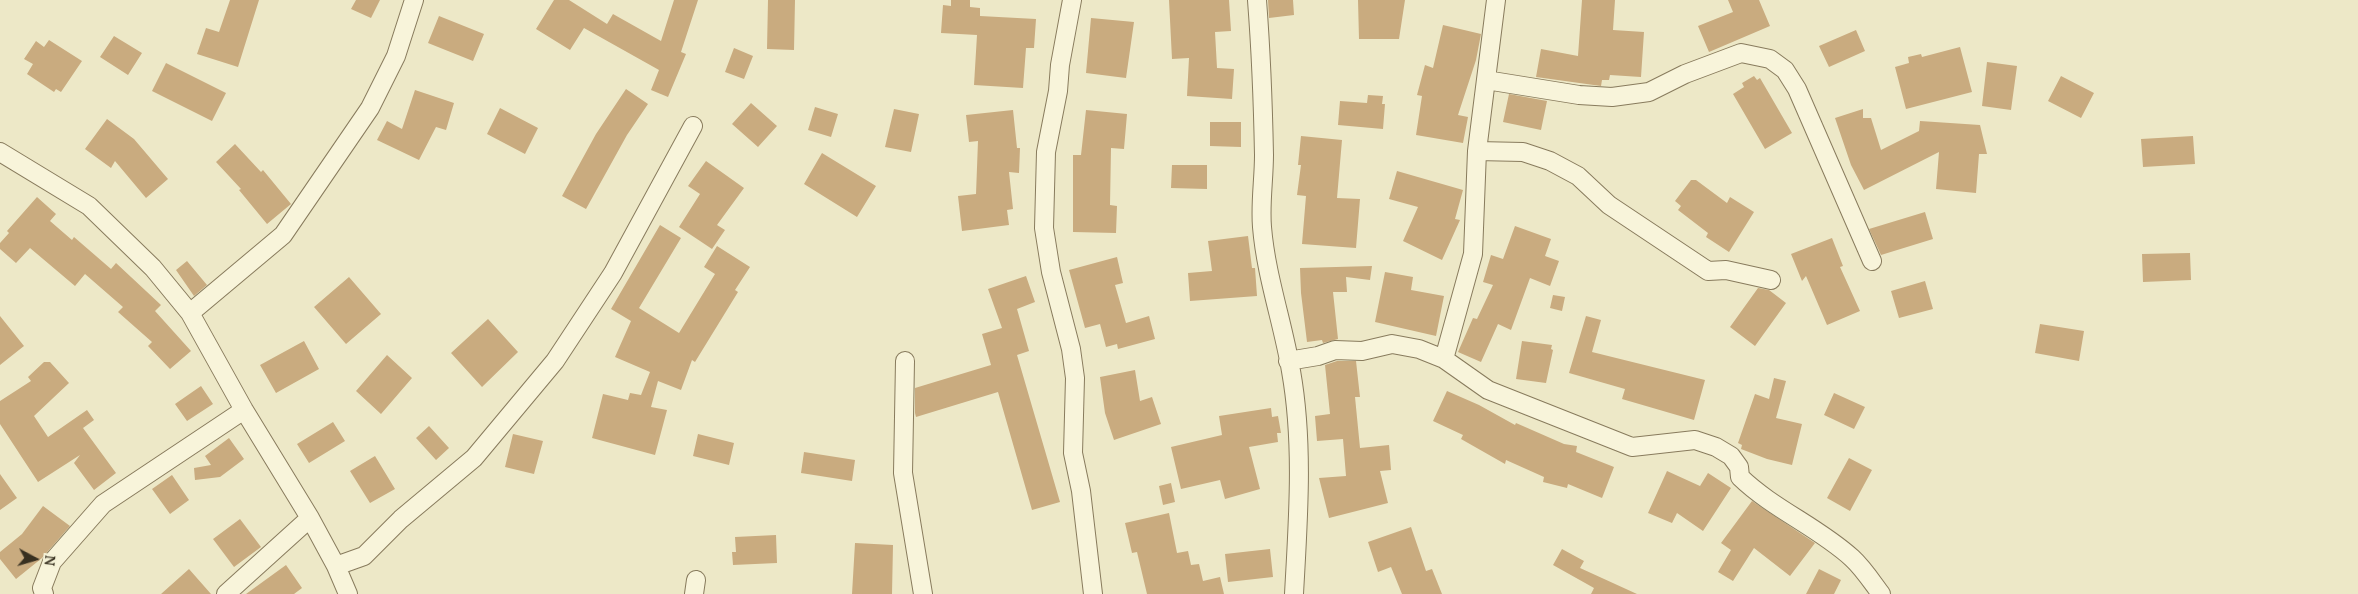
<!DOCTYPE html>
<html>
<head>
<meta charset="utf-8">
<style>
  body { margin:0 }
  #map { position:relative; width:2358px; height:594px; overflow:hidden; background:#ede8c7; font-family:"PT Serif",serif }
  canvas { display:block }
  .north { position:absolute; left:10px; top:534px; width:50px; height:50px; -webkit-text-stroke:4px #f4f1d6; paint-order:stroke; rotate:96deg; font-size:14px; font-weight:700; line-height:20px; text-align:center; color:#383020 }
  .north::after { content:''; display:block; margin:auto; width:18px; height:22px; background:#383020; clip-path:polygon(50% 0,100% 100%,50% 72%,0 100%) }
</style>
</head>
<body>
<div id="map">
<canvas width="2358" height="594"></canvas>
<div class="north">N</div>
</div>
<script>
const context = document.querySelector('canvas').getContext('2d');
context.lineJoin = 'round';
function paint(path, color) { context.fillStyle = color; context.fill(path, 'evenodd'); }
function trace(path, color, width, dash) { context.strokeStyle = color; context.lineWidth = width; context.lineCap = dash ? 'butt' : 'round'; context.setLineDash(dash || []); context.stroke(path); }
paint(new Path2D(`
  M230,0H259L238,67L197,54L206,28L219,32Z
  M356,0H380L371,18L351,9Z
  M554,0H569L607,24L613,14L661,41L674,0H698L681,52L686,54L668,97L651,90L659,70L584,28L570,50L536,29Z
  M768,0H795L794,50L767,49Z
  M951,0H970V7L980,8V16L1036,19L1034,48H1026L1023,88L974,85L977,35L941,33L943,5L951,6Z
  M1169,0H1229L1231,31L1215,32L1217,68L1234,69L1232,99L1187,96L1189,58L1172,59Z
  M1268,0H1293L1294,15L1269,18Z
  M1358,0H1405L1399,39H1359Z
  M1582,0H1615L1613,30L1644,32L1641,77L1610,75L1609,80H1602L1601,86L1536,77L1541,49L1578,56Z
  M1728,0H1759L1770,26L1709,52L1698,26L1733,12Z
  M439,16L484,34L473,61L428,43Z
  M1091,18L1134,22L1126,78L1086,73Z
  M1443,25L1481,34L1476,60L1458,115L1468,117L1463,143L1416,135L1422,96L1417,95L1425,65L1433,68Z
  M1856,30L1865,51L1829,67L1819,46Z
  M114,36L142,53L128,75L100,57Z
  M49,40L82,61L61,92L56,89L54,92L27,74L33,64L24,59L36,41L44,47Z
  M1960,47L1972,92L1906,109L1895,67L1909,63L1908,57L1921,54L1922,57Z
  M734,48L753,56L744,79L725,72Z
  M1987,62L2017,66L2011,110L1982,106Z
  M166,63L226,93L212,121L152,91Z
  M1754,76L1757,80L1760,78L1792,133L1765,149L1733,94L1744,87L1742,83Z
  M2061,76L2094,93L2081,118L2048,101Z
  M626,89L648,104L627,135L586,209L562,196L596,134Z
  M415,90L454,103L446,130L436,127L419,160L377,140L387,121L402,129Z
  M1509,94L1547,101L1541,130L1503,122Z
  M1368,95L1383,96L1382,104H1385L1383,129L1338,125L1340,101L1367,103Z
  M751,103L777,126L758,147L732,124Z
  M815,107L838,114L831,137L808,130Z
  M500,108L538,128L525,154L487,134Z
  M894,109L919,114L911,152L885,147Z
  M1863,109V118H1871L1881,150L1919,131L1920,121L1980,125L1987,154H1979L1976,193L1936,189L1939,152L1864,190L1851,165L1835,118Z
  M1013,110L1017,148H1020L1019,173L1009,172L1013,209L1007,210L1009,225L962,231L958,196L976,194L978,141L969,142L966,115Z
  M1086,110L1127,114L1124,149L1111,148L1110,205L1117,206L1116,233L1073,232V155H1081Z
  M107,119L134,139L168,179L146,198L115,161L111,168L85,149Z
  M1210,122H1241V147L1210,146Z
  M1301,136L1342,140L1337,198L1360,199L1356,248L1302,244L1306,196L1297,195L1301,165H1298Z
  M2193,136L2195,164L2143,167L2141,139Z
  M235,144L261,172L263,170L291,204L267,224L239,190L241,189L216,162Z
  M822,153L876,186L857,217L804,184Z
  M706,161L744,188L717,225L725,230L712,249L679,227L700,194L688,186Z
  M1172,165H1207V189L1171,188Z
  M1397,171L1463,190L1455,219L1460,220L1442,260L1403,241L1418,207L1389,199Z
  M1691,180H1696L1727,203L1730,197L1754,212L1729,252L1706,237L1708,233L1678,210L1681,206L1675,201Z
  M37,197L56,214L50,221L72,240L74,237L111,269L116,263L161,305L155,311L191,351L170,369L148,346L152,342L118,312L123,307L85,274L75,286L30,248L16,263L0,249V243L9,233L7,231Z
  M1925,212L1933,239L1881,255L1869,229Z
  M660,225L681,238L639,308L679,333L715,274L704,267L717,246L750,267L735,290L738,292L695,362L692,360L681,390L658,381L651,407L667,410L655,455L592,438L603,394L628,400L630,393L641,395L650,372L615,357L631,321L611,309Z
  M1515,226L1551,239L1545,256L1559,261L1550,286L1530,278L1511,330L1498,324L1481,362L1458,352L1473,318L1477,319L1493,285L1483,282L1491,255L1503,259Z
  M1248,236L1252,268H1255L1257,296L1190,301L1188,273L1212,271L1208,241Z
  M1832,238L1843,266L1840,267L1860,311L1827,325L1806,276L1802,281L1791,254Z
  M2190,253L2191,280L2143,282L2142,254Z
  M1117,257L1123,283L1115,285L1126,323L1149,316L1155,339L1118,349L1117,344L1106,347L1100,324L1085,328L1069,270Z
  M187,261L207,285L194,296L176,270Z
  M1372,266L1370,280L1346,277L1347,292H1333L1338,339L1323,343L1322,340L1307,342L1301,293L1300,268Z
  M1385,272L1413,277L1411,290L1444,296L1436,336L1375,322Z
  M1026,276L1035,302L1017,309L1029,351L1017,355L1060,502L1032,510L998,392L916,417L915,413V388L991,365L982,334L1002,328L988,289Z
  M349,277L381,314L346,344L314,307Z
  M1925,281L1933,309L1899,318L1891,291Z
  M1758,288L1769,290L1786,303L1755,346L1730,327Z
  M1553,295L1565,297L1562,311L1550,308Z
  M0,316L24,346L0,365Z
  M1586,316L1601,320L1592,352L1705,380L1694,420L1622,399L1625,389L1569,373Z
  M488,319L518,352L482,387L451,353Z
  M2040,324L2084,331L2079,361L2035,353Z
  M304,341L319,369L276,393L260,365Z
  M1522,341L1552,345L1551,349L1553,350L1546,383L1516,379Z
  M387,355L412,378L381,414L356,391Z
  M1337,361H1356L1360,397H1355L1360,448L1389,445L1391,470L1380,471L1388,503L1329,518L1319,478L1346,476L1343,439L1317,441L1315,416L1330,414L1325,365Z
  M44,362H50L69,383L34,416L48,437L87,410L94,420L83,428L116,473L94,490L74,463L80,455L38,482L0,424V401L31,381L28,377Z
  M1135,370L1140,401L1152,397L1161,424L1114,440L1105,413L1100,377Z
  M1774,378L1786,381L1776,418L1802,424L1792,465L1767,459L1741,449L1742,445L1738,443L1755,394L1769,399Z
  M201,386L213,404L187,421L175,404Z
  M1447,391L1479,405L1515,425L1516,423L1564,444L1577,446L1576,452L1614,467L1602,498L1568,484L1567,488L1543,482L1544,477L1506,460L1505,464L1461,439L1463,435L1433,421Z
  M1834,393L1865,407L1854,429L1824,415Z
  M1271,408L1272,417L1278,416L1281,433H1277L1278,442L1249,447L1260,489L1225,499L1220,480L1181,489L1171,447L1222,435L1219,416Z
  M333,422L345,441L309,463L297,444Z
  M429,426L449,448L436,460L416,438Z
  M513,434L543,441L534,474L505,467Z
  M698,434L734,443L729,465L693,456Z
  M229,438L244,459L220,477L195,480L194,468L211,465L205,456Z
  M804,452L855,460L852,481L801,473Z
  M375,456L395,489L370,503L350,471Z
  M1849,458L1872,470L1850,511L1827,498Z
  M1667,471L1700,486L1708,473L1731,488L1703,531L1677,513L1672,523L1648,513Z
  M0,474L17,498L0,510Z
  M172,475L189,500L170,514L152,489Z
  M1171,483L1175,502L1163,505L1159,486Z
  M1752,501L1815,543L1790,576L1754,548L1733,581L1718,572L1731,550L1721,543Z
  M43,506L70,526L42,558L16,579L0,559V552L22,534Z
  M1169,513L1177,553L1188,551L1191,565L1199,564L1203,581L1220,577L1224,594H1147L1137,552L1132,553L1125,523Z
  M240,519L261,547L234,567L213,539Z
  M1411,527L1426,571L1432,569L1442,594H1402L1391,567L1378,572L1368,542Z
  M776,535L777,563L733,565L732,552H736L735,537Z
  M855,543L893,545L892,594H852Z
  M1270,549L1273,577L1228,582L1225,554Z
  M1562,549L1584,561L1580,568L1637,594H1591L1594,588L1553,565Z
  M286,565L302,588L294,594H246Z
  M189,569L211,594H161Z
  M1819,569L1841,580L1834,594H1806Z`), '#c9ab7f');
const minor = new Path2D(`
  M1072,0L1060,65L1058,91L1046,152L1044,228L1051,272L1071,349L1075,378L1073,453L1081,491L1093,594
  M1257,0C1261,52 1263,103 1264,155C1264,179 1260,203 1262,227C1266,276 1283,323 1291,371C1304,444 1298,521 1294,594
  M1486,80L1579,95L1612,97L1649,92L1685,74L1741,53L1770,59L1785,70L1797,89L1872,261
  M1477,151L1523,152L1550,161L1578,176L1609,205L1708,271L1726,270L1771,280
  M0,152L89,206L153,268L190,313L244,410L310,518L336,566L348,594
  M190,313L283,235L370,108L396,56L414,0
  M1444,359L1473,254L1477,151L1496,0
  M905,361L903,473L923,594
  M1288,361L1318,356L1335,350L1362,351L1392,344L1419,349L1444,359L1488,390L1632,447L1695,440L1716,447L1731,456L1739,467L1740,477C1773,509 1818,527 1852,558C1863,568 1872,582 1881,594
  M336,566L364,556L401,519L474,458L555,361L613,273L693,126
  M44,594L42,588L52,562L103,504L244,410
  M226,594L310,518
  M694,594L696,580`);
trace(minor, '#887b5d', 20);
trace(minor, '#f8f4da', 18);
</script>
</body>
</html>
